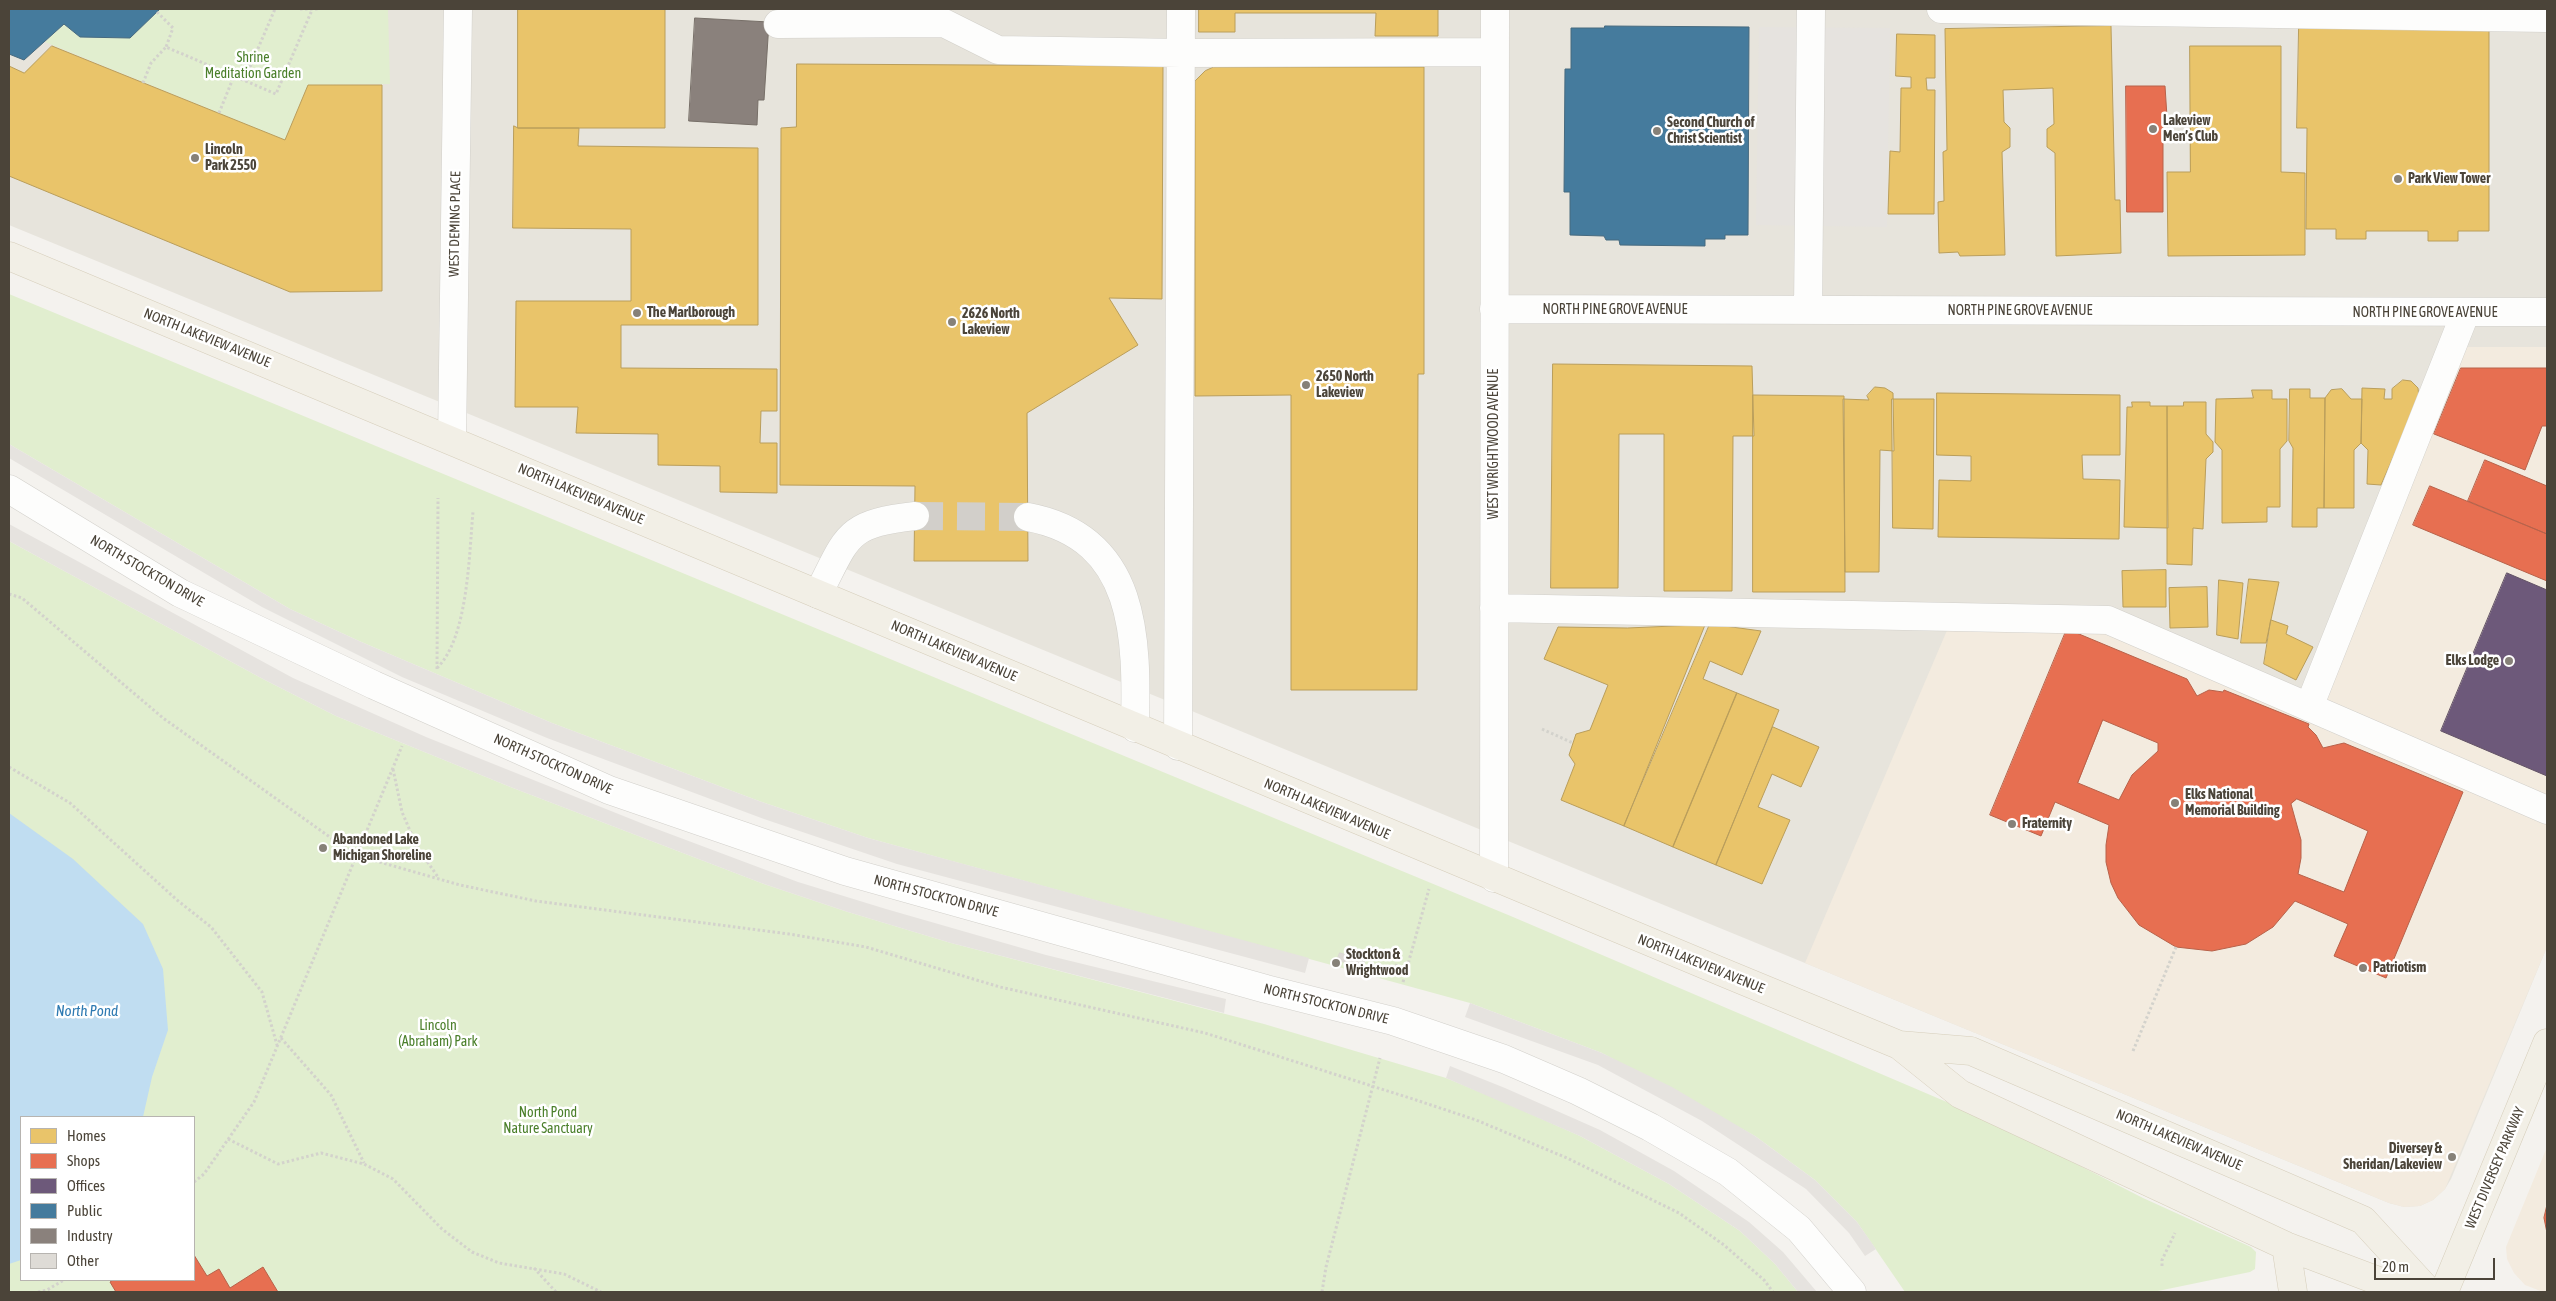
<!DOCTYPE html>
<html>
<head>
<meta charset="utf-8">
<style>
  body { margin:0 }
  #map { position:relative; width:2556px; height:1301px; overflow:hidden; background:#f4f2ee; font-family:"Asap Condensed",sans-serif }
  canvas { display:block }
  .frame { position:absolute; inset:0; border:10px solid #4b4439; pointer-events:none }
  .legend { position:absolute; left:20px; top:1116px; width:175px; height:165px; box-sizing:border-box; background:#fff; border:1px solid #b7b4b0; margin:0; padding:6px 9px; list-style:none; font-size:15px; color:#4b4439 }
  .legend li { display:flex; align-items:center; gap:10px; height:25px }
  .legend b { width:25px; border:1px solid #b7b4b0 }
  .scale { position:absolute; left:2374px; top:1258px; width:121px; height:22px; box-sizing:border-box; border:2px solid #4b4439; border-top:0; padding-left:6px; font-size:15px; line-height:18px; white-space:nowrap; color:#4b4439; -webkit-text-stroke:4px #fff; paint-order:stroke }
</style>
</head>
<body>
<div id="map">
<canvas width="2556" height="1301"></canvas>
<div class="frame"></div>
<ul class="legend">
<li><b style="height:14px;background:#e9c46a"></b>Homes</li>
<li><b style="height:14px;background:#e76f51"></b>Shops</li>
<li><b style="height:14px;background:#6d597a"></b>Offices</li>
<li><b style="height:14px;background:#457b9d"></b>Public</li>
<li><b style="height:14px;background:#8a817c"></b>Industry</li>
<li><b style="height:14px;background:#dedbd6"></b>Other</li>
</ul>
<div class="scale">20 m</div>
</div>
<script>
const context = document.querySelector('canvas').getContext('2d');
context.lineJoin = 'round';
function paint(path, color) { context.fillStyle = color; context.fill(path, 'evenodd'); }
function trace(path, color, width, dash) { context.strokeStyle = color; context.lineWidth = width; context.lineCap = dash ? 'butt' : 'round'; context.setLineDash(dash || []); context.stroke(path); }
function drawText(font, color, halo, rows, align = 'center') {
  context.font = font + ' "Asap Condensed",sans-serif'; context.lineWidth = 5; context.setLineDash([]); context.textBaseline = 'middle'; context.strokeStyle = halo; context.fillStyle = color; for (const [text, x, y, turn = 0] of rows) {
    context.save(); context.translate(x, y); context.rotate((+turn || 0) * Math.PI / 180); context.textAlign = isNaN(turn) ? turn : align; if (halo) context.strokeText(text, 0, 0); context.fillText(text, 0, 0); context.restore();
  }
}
paint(new Path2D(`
  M9,9H2547V947L2451,1179L2445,1189L2433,1200L2420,1206L2404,1207L2389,1203L9,225Z`), '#e7e4dc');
paint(new Path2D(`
  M2460,347H2547V947L2445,1189L2433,1200L2420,1206L2404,1207L2389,1203L1805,963L1948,628L2107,630L2311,715Z
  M2547,1147V1292H2543L2525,1285L2514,1273L2507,1259L2506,1247Z`), '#f3ebdf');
paint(new Path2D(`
  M160,9H388L390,84L308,85L285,140L45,42L64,24L80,37L130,38Z
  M9,294L1513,917L1996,1123L2143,1198L2251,1247L2256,1252L2255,1269L2250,1272L2153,1292H1905L1857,1222L1815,1180L1755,1136L1602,1053L1470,1003L868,838L759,801L552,723L359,641L290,609L9,444Z
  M9,541L263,679L336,716L513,788L764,884L848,912L951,943L1264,1024L1446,1078L1499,1100L1580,1136L1669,1184L1740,1231L1775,1264L1798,1292H9ZM21,1117H194V1280H21Z`), '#e1eecf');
paint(new Path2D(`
  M1759,27L1890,28L1887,227L1756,225Z
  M9,444L290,609L359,641L552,723L759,801L868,838L1309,958L1305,973L897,864L764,819L547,738L402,677L262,607L9,458Z
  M9,524L293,678L426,737L646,825L798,882L886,909L1046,955L1226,999L1224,1013L951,943L848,912L764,884L513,788L336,716L263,679L9,541Z
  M1470,1003L1602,1053L1672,1087L1755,1136L1815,1180L1857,1222L1876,1249L1865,1256L1849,1233L1806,1189L1702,1121L1598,1065L1465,1017Z
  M1450,1066L1505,1088L1600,1130L1674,1171L1749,1222L1783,1252L1817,1292H1798L1775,1264L1740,1231L1669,1184L1580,1136L1446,1078Z`), '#e6e3df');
paint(new Path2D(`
  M9,813L73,859L143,924L163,969L168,1030L152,1077L143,1117H21V1260L9,1264Z`), '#c0ddf1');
const homes = new Path2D(`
  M518,9H665V128H518Z
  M1199,9H1438V36H1375L1376,13H1235V32H1199Z
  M2111,26L2115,200H2120L2121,253L2056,256L2055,153L2047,147V129L2054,124L2053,88L2003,90L2004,122L2010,128V147L2002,152L2005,255L1960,256L1958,252L1939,253L1938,202L1944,201L1943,152L1947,150L1945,29Z
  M2299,28H2489V231H2458V241H2428V231H2366V239H2336V229H2306L2307,128H2297Z
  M1897,34L1935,35V78H1926L1927,90H1935L1934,214H1888L1890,151L1900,152L1901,88H1911V77L1896,76Z
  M52,46L285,140L308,85H382V291L290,292L9,176V66L24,73Z
  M2190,46H2281V172L2305,173V255L2168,256L2167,172H2190Z
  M797,64L1163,66L1162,299L1109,298L1138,345L1027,413L1028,561H914L915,486L780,485L781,128L796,127Z
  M1214,67H1424V374H1418L1417,690H1291V395L1195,396V81L1205,71Z
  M514,126L518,128H579L578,146L758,148V325H621V368L777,369V411H761L760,443H777V493L720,492V466L658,465V434L576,433L578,407H515L516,301H631V229L513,228Z
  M1553,364L1752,366L1754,436H1733L1732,591H1664V434H1619L1618,588H1551Z
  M2403,380L2411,381L2418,388L2419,398L2381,485L2367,484L2368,450L2361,443L2362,388L2385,389L2384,399H2392V389Z
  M1875,387L1885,388L1893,393L1894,451L1880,450L1879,572H1845L1843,399L1869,400L1867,396Z
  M2290,389H2310V398H2325L2324,508H2317V527H2292L2293,448L2289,441Z
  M2342,389L2351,399H2362L2361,443L2354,450V508H2324L2325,398L2331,390Z
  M2252,390H2272V399H2287V441L2280,449V507H2267V522L2222,523V450L2215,442L2216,399L2253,398Z
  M1937,393L2120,395V455H2082L2083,479L2120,480L2119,539L1938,537L1939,480L1971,481V456L1937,455Z
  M1753,395L1844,396L1845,592H1753Z
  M1892,399H1934L1933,529L1893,528Z
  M2132,402H2150V406H2167L2168,528L2124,527L2127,407H2132Z
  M2184,402H2206V434L2213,442V452L2206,459L2203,529L2193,528L2192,565L2167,564V406H2183Z
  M2166,570V607H2123L2122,571Z
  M2249,579L2279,582L2266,643H2241Z
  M2219,580L2243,583L2238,639L2217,635Z
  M2207,587L2208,627L2170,628L2169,588Z
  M2271,620L2288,626L2286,634L2313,647L2296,680L2264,664Z
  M1710,624L1761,631L1742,675L1710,661L1703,679L1737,693L1673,847L1624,826Z
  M1705,625L1624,826L1561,800L1575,764L1569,755L1576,734L1590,730L1608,685L1544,659L1558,627L1627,628Z
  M1737,693L1779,710L1716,865L1673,847Z
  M1773,727L1819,747L1801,787L1772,774L1758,807L1790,820L1762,884L1716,865Z`);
paint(homes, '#e9c46a');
trace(homes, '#ba9e5b', 1);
const shops = new Path2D(`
  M2126,86H2165L2167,117L2163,125V212H2127Z
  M2461,368H2547V426H2542L2525,470L2434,434Z
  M2485,460L2547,486V534L2468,501Z
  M2430,486L2547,534V581L2413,525Z
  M2067,629L2187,679L2197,696L2209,690L2223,692L2224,690L2309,724L2308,727L2316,735L2323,748L2344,743L2463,792L2386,978L2334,956L2348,924L2295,901L2273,927L2246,944L2212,951L2176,947L2139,925L2118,898L2111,883L2106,862V845L2109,825L2055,802L2041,836L1990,815ZM2103,720L2158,743V751L2132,775L2119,800L2078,783ZM2297,799L2368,831L2344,892L2298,874L2301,858V840L2291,804Z
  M2547,1205V1233L2544,1218Z
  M194,1255L207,1276L219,1269L230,1288L263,1267L278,1292H116L110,1282L113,1280H194Z`);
paint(shops, '#e76f51');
trace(shops, '#b8624a', 1);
const offices = new Path2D(`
  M2507,573L2547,590V776L2441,731Z`);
paint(offices, '#6d597a');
trace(offices, '#635366', 1);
const public = new Path2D(`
  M9,9H160L130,38L80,37L64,24L24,60L9,54Z
  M1605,26L1749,27L1748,235H1725V239H1705V246L1620,245L1619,240H1606L1604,236L1570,235V192H1564L1565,69H1571V28H1604Z`);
paint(public, '#457b9d');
trace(public, '#476a7f', 1);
const industry = new Path2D(`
  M695,18L769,22L764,100H758L757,125L689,121Z`);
paint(industry, '#8a817c');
trace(industry, '#776f68', 1);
const building = new Path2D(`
  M1340,953L1365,960L1363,968L1337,960Z`);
paint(building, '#dedbd6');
trace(building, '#dcd9d4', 1);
trace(new Path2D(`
  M915,516L1028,517`), '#d2cfca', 28, [28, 14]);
const minor = new Path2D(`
  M1941,9L2547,18
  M778,24L944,23L998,50L1181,53L1495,52
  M1494,309L2547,312
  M1808,310L1811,9
  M452,440L458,9
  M9,489L180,593L374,685L609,790L845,871L1266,989L1393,1021L1504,1059L1578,1091L1650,1127L1728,1172L1799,1229L1852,1292
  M1028,517C1138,538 1137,639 1135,728
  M818,594C848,536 845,524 915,516
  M1494,608L2108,620L2547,810
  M2309,707L2465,314
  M1178,746L1181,9
  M1494,878L1495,9`);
const major = new Path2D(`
  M9,256C640,518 1268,785 1899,1045L1960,1094L2286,1246L2408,1292
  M1899,1045L1971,1051L2363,1220L2429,1292
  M2286,1246L2293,1292
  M2444,1292L2547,1043`);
trace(minor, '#d2d0cb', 29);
trace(major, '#d6cebb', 29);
trace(new Path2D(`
  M300,9H319
  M157,12L173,28L166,47
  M244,81L275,9
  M143,83L151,63L166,47L276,94L312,10
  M219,113L234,76
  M9,594L22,598L163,718L355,855L460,885L536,901L789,934L866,947L1000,987L1205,1033L1416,1100L1476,1120L1567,1158L1679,1213L1724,1245L1764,1280L1773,1292
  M437,668C468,638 469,555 473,512
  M437,669L438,498
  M1542,729L1573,743
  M9,767L70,803L177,900L211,927L262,992L277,1045
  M393,769L402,812L417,847L438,877
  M1395,965L1406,969
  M1403,982L1429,889
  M281,1038L331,1095L364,1163
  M2133,1051L2176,947
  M228,1139L278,1164L321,1153L364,1164L393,1179L442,1229L472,1252L499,1263L564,1274L601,1292
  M194,1182L204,1174L254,1102L402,746
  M2162,1266V1260L2175,1233
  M534,1268L556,1292
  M38,1292L47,1290L64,1280
  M1322,1292L1326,1267L1380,1058`), '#d3d2cc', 3, [2.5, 2.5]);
trace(minor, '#fdfdfc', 28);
trace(major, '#f2efe6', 28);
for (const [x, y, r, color] of [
  [2153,129,5,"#868178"],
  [1657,131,5,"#868178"],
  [195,158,5,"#868178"],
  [2398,179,5,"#868178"],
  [637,313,5,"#868178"],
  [952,322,5,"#868178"],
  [1306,385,5,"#868178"],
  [2509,661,5,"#868178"],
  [2175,803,5,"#868178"],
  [2012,824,5,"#868178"],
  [323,848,5,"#868178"],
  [1336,963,5,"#868178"],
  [2363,968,5,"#868178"],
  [2452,1157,5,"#868178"]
]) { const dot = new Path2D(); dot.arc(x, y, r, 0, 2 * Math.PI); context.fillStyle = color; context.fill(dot); trace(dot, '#fff', 2); }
drawText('14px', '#4a7f2a', '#fff', [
  ["Shrine",253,58],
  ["Meditation Garden",253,74],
  ["Lincoln",438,1026],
  ["(Abraham) Park",438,1042],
  ["North Pond",548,1113],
  ["Nature Sanctuary",548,1129]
]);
drawText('bold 14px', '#4b4439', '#fff', [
  ["Lakeview",2163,121],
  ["Men’s Club",2163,137],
  ["Second Church of",1667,123],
  ["Christ Scientist",1667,139],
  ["Lincoln",205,150],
  ["Park 2550",205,166],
  ["Park View Tower",2408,179],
  ["The Marlborough",647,313],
  ["2626 North",962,314],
  ["Lakeview",962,330],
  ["2650 North",1316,377],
  ["Lakeview",1316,393],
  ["Elks Lodge",2499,661,"right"],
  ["Elks National",2185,795],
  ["Memorial Building",2185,811],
  ["Fraternity",2022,824],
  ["Abandoned Lake",333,840],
  ["Michigan Shoreline",333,856],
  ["Stockton &",1346,955],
  ["Wrightwood",1346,971],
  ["Patriotism",2373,968],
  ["Diversey &",2442,1149,"right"],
  ["Sheridan/Lakeview",2442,1165,"right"]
], 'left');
drawText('14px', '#4b4439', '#fff', [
  ["WEST DEMING PLACE",455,224,-89],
  ["NORTH PINE GROVE AVENUE",1615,310],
  ["NORTH PINE GROVE AVENUE",2020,311],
  ["NORTH PINE GROVE AVENUE",2425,313],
  ["NORTH LAKEVIEW AVENUE",207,338,22],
  ["WEST WRIGHTWOOD AVENUE",1494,444,-90],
  ["NORTH LAKEVIEW AVENUE",581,494,23],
  ["NORTH STOCKTON DRIVE",147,571,30],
  ["NORTH LAKEVIEW AVENUE",954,651,23],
  ["NORTH STOCKTON DRIVE",553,764,24],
  ["NORTH LAKEVIEW AVENUE",1327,809,23],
  ["NORTH STOCKTON DRIVE",936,896,15],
  ["NORTH LAKEVIEW AVENUE",1701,964,22],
  ["NORTH STOCKTON DRIVE",1326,1004,14],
  ["NORTH LAKEVIEW AVENUE",2179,1140,23],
  ["WEST DIVERSEY PARKWAY",2495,1168,-67]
]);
drawText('italic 15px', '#2e7ab2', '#fff', [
  ["North Pond",87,1011]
]);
</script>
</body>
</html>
